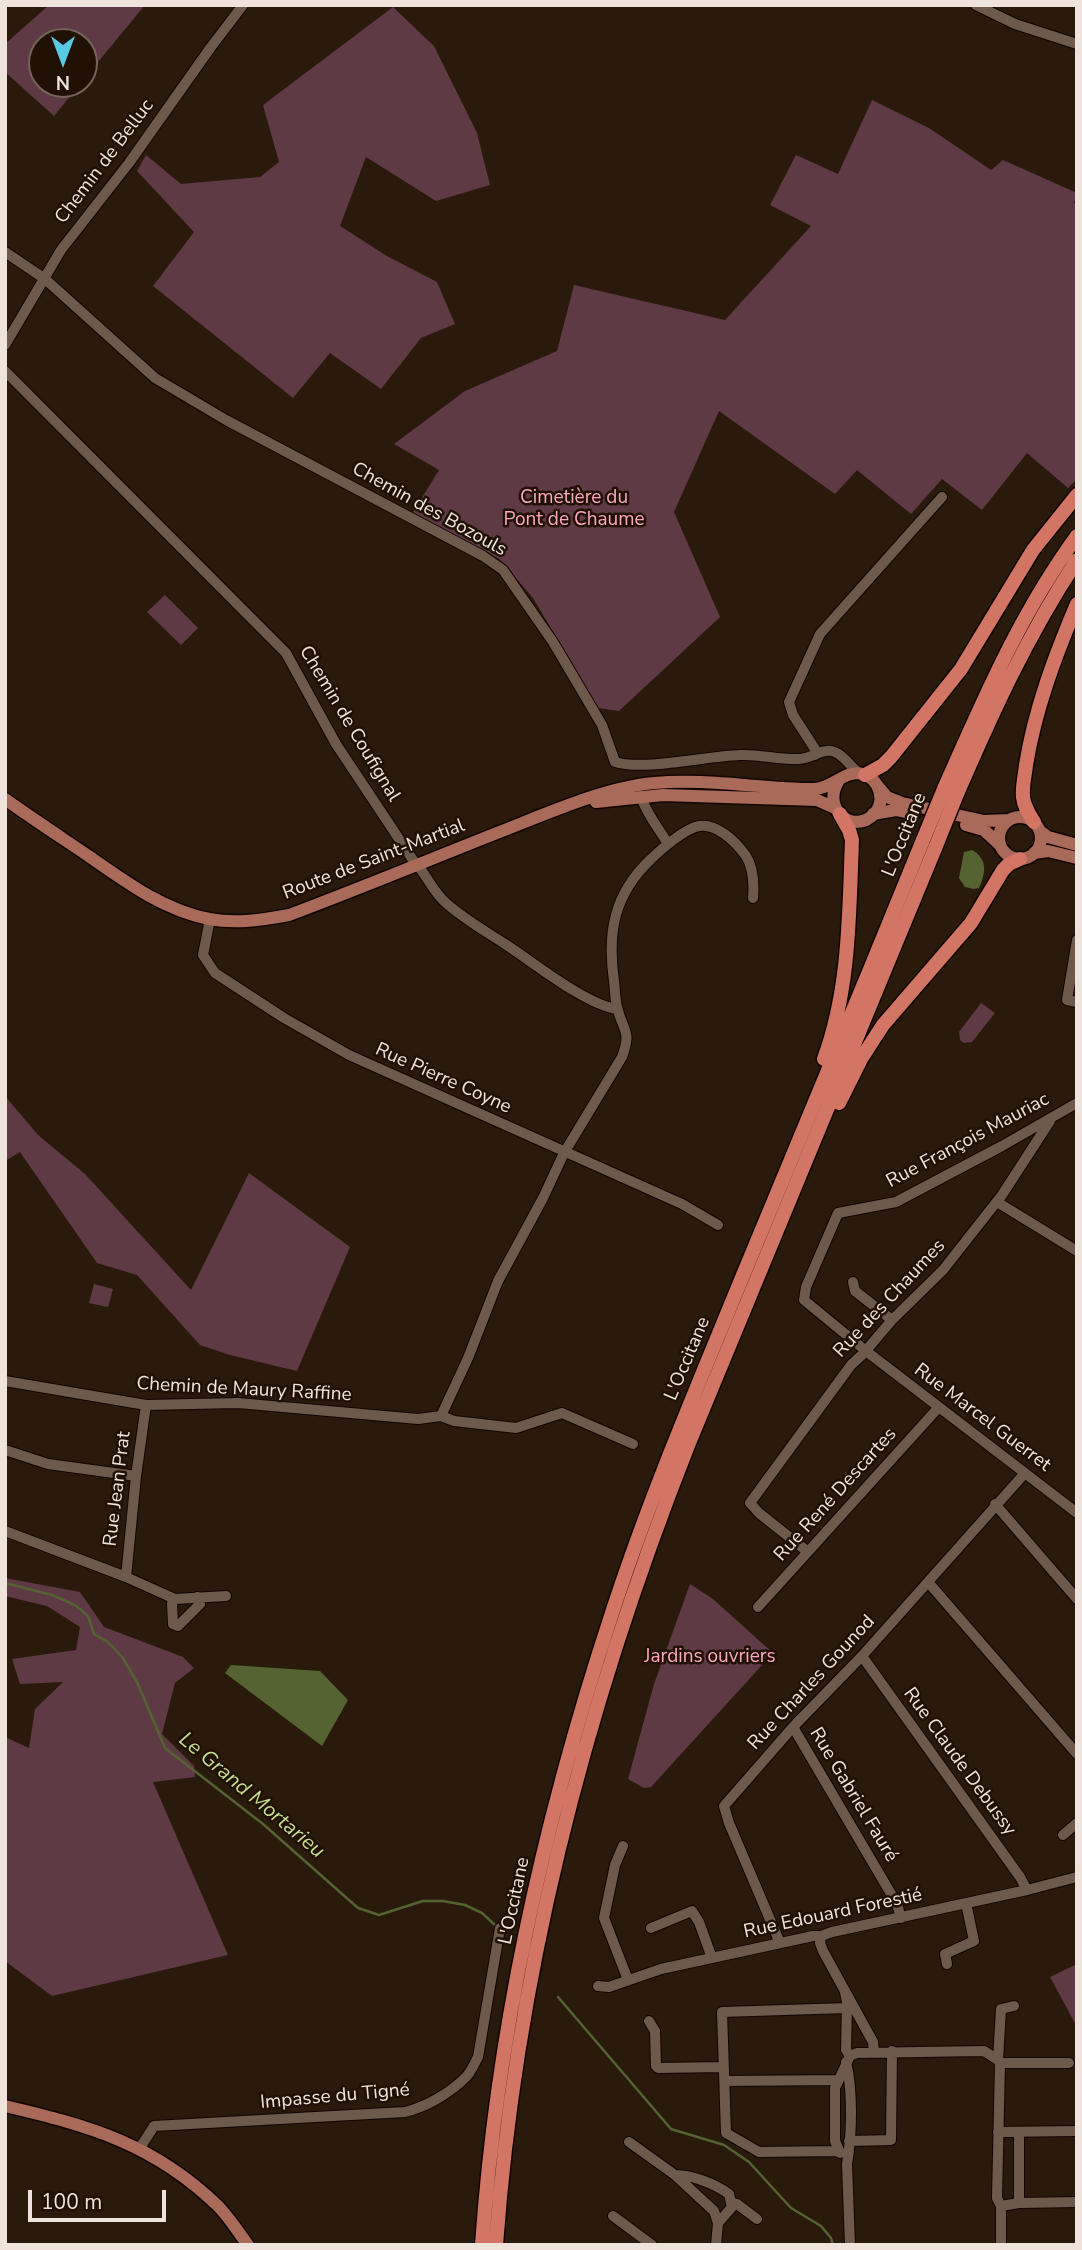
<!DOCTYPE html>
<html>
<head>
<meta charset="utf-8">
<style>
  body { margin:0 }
  #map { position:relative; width:1082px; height:2250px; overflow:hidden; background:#2a1a0c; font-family:"Nunito Sans",sans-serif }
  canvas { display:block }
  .frame { position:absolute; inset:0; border:7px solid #efe4db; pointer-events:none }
  .north { position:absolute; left:28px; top:28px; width:70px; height:70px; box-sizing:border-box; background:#201104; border:2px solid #73655a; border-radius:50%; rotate:180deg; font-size:19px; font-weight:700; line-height:28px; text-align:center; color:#efe4db }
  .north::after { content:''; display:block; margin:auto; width:24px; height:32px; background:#57c9e2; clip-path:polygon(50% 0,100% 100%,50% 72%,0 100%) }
  .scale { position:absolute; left:28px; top:2190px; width:138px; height:32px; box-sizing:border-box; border:4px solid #efe4db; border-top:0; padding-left:9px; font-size:21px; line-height:24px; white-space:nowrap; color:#efe4db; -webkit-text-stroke:5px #201104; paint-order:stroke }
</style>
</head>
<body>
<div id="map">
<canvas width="1082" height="2250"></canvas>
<div class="frame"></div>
<div class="north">N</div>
<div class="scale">100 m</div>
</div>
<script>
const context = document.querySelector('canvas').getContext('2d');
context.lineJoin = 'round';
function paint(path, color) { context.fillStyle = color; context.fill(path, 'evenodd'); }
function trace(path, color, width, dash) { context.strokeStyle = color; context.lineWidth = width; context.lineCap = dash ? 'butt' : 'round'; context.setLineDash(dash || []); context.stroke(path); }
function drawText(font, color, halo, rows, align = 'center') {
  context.font = font + ' "Nunito Sans",sans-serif'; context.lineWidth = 5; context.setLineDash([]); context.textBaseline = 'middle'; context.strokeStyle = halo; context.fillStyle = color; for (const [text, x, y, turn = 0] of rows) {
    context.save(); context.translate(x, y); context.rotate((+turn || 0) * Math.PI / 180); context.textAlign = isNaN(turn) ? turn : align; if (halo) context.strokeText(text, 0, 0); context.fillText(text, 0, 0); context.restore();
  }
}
paint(new Path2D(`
  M49,5H145L84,79V42H42V84H80L54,116L5,72V44Z
  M393,7L434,46L477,133L490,185L436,201L366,157L340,226L387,256L437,282L455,324L421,338L381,389L330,353L293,398L153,286L194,232L137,171L146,155L181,184L260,177L279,162L263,105Z
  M872,100L929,128L991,170L1003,160L1077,193L1074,203L1077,204V479L1068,488L1027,453L982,510L942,479L911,514L857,470L835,494L719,411L674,512L720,617L619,711L598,708L533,598L499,559L412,514L439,470L394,444L465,391L557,351L574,285L725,320L811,226L770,205L796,155L838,174Z
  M165,595L198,628L181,645L147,612Z
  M981,1003L995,1013L972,1042L964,1043L960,1040L959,1032Z
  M5,1096L38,1135L85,1174L191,1290L249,1173L350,1247L297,1371L230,1355L200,1345L137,1275L97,1263L20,1152L5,1161Z
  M94,1284L113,1289L108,1307L89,1303Z
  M5,1578L80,1592L104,1627L183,1657L194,1668L175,1683L162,1734L194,1766L195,1777L153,1782L228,1955L52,1996L5,1961V1737L29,1748L35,1709L63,1682L20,1684L12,1659L76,1650L80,1627L47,1606L5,1596Z
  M690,1584L713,1599L773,1653L651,1787L644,1788L628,1779L654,1684Z
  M1077,1964V2027L1050,1977Z`), '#5e3a44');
paint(new Path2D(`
  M972,850C988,859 986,873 979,888L974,889L965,887L959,878L964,852Z
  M231,1665L320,1671L348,1700L322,1746L225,1673Z`), '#546331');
trace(new Path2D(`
  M5,1583L52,1595L75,1605L88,1616L94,1634L108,1642L123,1658L137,1682L165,1748L263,1824L358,1908L379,1915L423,1901H443L465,1905L482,1913L495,1925
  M558,1997L671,2129L724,2145L749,2162L791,2208L821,2226L831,2238L833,2245`), '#546331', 2.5);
const minor = new Path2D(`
  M976,5L1015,24L1077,44
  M5,252L45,279L155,378L226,420L483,556L503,570L553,642L602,725L615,762C644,771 706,756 740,755C760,754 779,760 799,759C812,759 823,747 835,752C846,757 851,768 860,774
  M5,345L61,250L129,163L211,47L243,5
  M5,371L286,653L336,744L413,860C426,873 432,891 446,903C464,919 485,931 505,944C533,962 586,1005 617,1009
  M815,755V749L793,715L789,702L820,634L942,497
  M641,796C645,812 660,830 668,844
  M210,919L203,955L215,973L284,1018L349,1055L682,1204L718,1225
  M1077,940L1067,1000L1077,1002
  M1077,1103L1002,1146L896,1202L838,1213L806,1287L804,1300L866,1351L1077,1513
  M997,1202L1077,1251
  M853,1282L855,1291L892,1320
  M5,1381L146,1405L238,1403L418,1419L441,1416L454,1421L516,1428L562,1413L633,1444
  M441,1416L468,1358L498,1281L543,1198L564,1153L622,1057C632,1030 623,1032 617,1007C615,999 615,989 614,981C607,932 614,894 651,859C661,849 686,828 699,826C717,823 736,842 746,856C753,867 754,885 753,898
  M5,1450L48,1464L136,1476
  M995,1504L1077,1599
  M5,1531L126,1577L175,1599L226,1596
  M808,1552L759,1513L750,1503L851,1365L863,1354L892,1320L943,1270L1002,1195L1050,1121
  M126,1577L136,1476L146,1405
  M928,1582L1077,1754
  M175,1599L172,1603L173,1624L178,1626L200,1604L197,1597
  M758,1607L939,1407
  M862,1656L1020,1877L1027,1890
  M793,1727L897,1904L901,1918
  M1063,1835L1077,1823
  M623,1846L615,1865L604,1918L628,1980
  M651,1928L692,1911L699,1922L712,1958
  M821,1936L820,1943L823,1951L873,2042L874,2053
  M780,1943L729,1823L724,1806L793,1727L862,1656L1025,1473
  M947,1964L945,1954L974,1941L966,1903
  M598,1986L609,1987L661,1969L813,1936H821L832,1932L1027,1890L1077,1877
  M649,2021L655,2031L656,2066L658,2068L724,2067
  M850,2056L857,2053L984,2051L998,2060
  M846,2062C853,2091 852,2134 847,2164L850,2245
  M1000,2063H1069
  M725,2081L838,2080
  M998,2132L1077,2131
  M1019,2132V2203
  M849,2141L891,2140L892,2051
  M629,2142L675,2175
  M140,2148L154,2126L405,2112C426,2107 450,2093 466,2077C471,2072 474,2064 478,2057L500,1928
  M838,2151L759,2152L726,2133L722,2012L847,2008
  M840,2153L835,2141V2088L850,2056L846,2050L847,2002L845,1992
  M732,2203L737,2204L757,2219
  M1001,2206L1019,2203L1077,2202
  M613,2216L652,2245
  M716,2245L718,2223L714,2211L675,2175C693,2175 715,2184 729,2194L732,2207L718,2223
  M1001,2245V2206L997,2198L1000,2063L998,2060L1001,2009L1014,2006`);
const major = new Path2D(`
  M877,785L887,797L902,803L984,821L1009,820
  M5,799C33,819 62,838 90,857C127,883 164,910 209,919C236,924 262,920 289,915C361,888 431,859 502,831C548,813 606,787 654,783C707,778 761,789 814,789C832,789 845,769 863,774C879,779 886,800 875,813C855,836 821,810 838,782
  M596,802L663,795L817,800L835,808
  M873,814L896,810L914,814
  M999 838a21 21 0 1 1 42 0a21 21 0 1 1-42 0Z
  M966,825L984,830L999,844
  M1040,831L1048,837L1077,845
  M1034,853L1048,851L1077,858
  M5,2106C90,2126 154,2144 218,2206C229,2217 238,2232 248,2245`);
const highway = new Path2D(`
  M865,775L883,765L891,757L961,669L1033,550L1077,495
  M944,789C983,701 1020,614 1077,536
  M957,794C993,711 1027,636 1077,560
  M1034,822C1029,814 1024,807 1023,797C1022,786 1025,775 1026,765C1035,709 1055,656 1077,604
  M824,1059C850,988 849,914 852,840L849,830L840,814
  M839,1103L861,1059L883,1025L971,923L1003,870L1009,864L1020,859
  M482,2245C497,2030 545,1816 612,1613C649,1499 696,1390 741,1280C802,1134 863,987 923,840
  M496,2245C516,1970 588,1698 689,1443L936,846`);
trace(minor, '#120500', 12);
trace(major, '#120500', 15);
trace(highway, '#120500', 17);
trace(minor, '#6d5a4a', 10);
trace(major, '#aa6a5a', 12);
trace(highway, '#d27564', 14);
const highwayBridge = new Path2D(`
  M923,840L944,789
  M936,846L957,794`);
trace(highwayBridge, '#120500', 17, []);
trace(highwayBridge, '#d27564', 14);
drawText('19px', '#efe4db', '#201104', [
  ["Chemin de Belluc",105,162,-53],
  ["Chemin des Bozouls",429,510,29],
  ["Chemin de Coufignal",349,724,59],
  ["L'Occitane",905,835,-68],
  ["Route de Saint-Martial",374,860,-21],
  ["Rue Pierre Coyne",443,1079,24],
  ["Rue François Mauriac",968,1141,-28],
  ["Rue des Chaumes",890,1299,-47],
  ["L'Occitane",688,1359,-67],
  ["Chemin de Maury Raffine",244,1390,3],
  ["Rue Marcel Guerret",982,1418,37],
  ["Rue Jean Prat",118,1489,-83],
  ["Rue René Descartes",836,1495,-48],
  ["Rue Charles Gounod",812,1683,-47],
  ["Rue Claude Debussy",959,1762,54],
  ["Rue Gabriel Fauré",853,1795,59],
  ["L'Occitane",515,1901,-78],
  ["Rue Edouard Forestié",833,1914,-12],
  ["Impasse du Tigné",335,2097,-5]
]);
drawText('19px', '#fda7c0', '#201104', [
  ["Cimetière du",574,498],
  ["Pont de Chaume",574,520],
  ["Jardins ouvriers",710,1657]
]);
drawText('italic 21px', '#c5de90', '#201104', [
  ["Le Grand Mortarieu",251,1796,40]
]);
</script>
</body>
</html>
